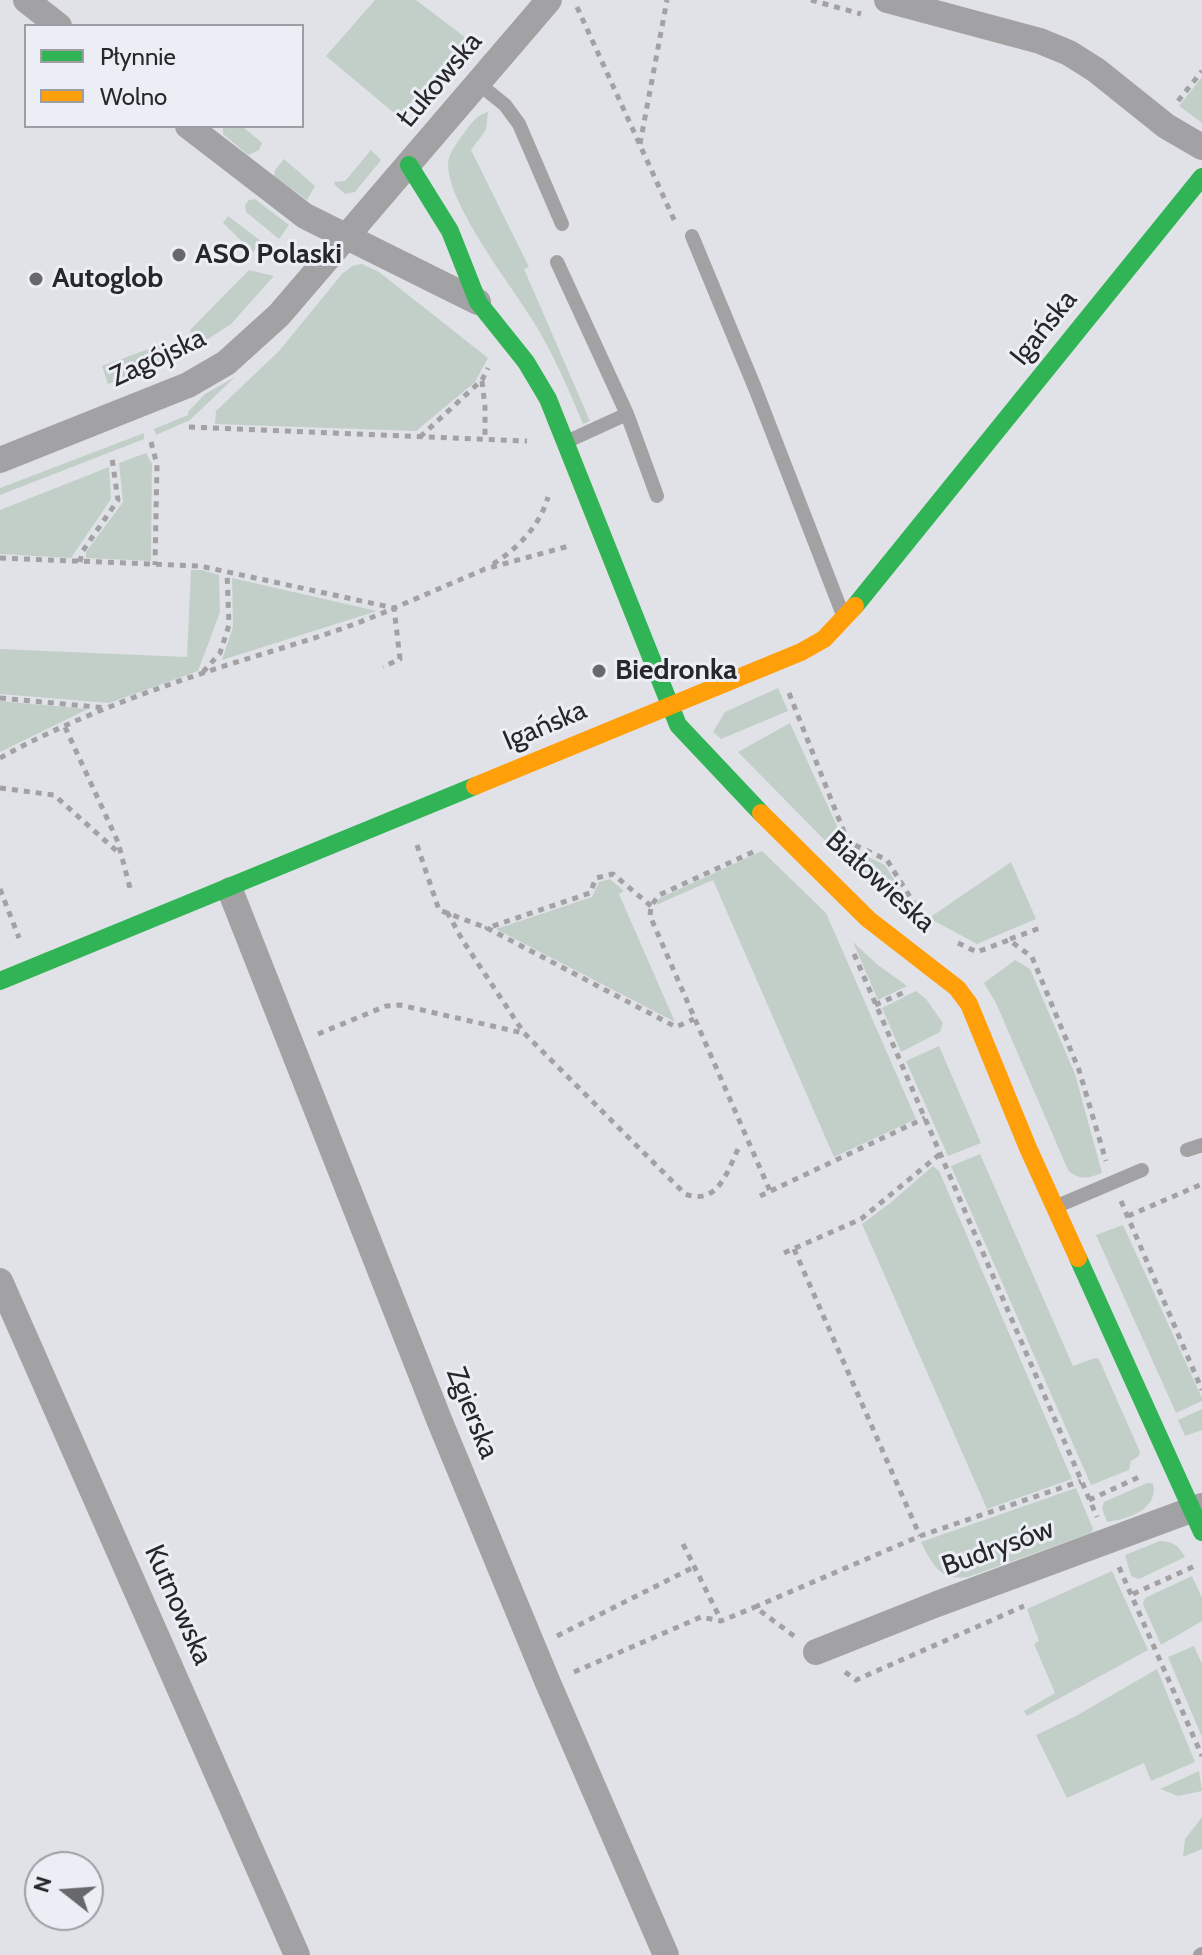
<!DOCTYPE html>
<html>
<head>
<meta charset="utf-8">
<style>
  body { margin:0 }
  #map { position:relative; width:1202px; height:1955px; overflow:hidden; background:#e1e2e7; font-family:Cabin,sans-serif }
  canvas { display:block }
  .legend { position:absolute; left:24px; top:24px; width:280px; height:104px; box-sizing:border-box; background:#eceef6; border:2px solid #9d9ea4; margin:0; padding:10px 14px; list-style:none; font-size:24px; color:#27272a }
  .legend li { display:flex; align-items:center; gap:16px; height:40px }
  .legend b { width:40px; border:2px solid #9d9ea4 }
  .north { position:absolute; left:24px; top:1851px; width:80px; height:80px; box-sizing:border-box; background:#eceef6; border:2px solid #9d9ea4; border-radius:50%; rotate:287deg; font-size:22px; font-weight:700; line-height:32px; text-align:center; color:#27272a }
  .north::after { content:''; display:block; margin:auto; width:28px; height:36px; background:#68686c; clip-path:polygon(50% 0,100% 100%,50% 72%,0 100%) }
</style>
</head>
<body>
<div id="map">
<canvas width="1202" height="1955"></canvas>
<ul class="legend">
<li><b style="height:10px;background:#30b455"></b>Płynnie</li>
<li><b style="height:10px;background:#ff9f0a"></b>Wolno</li>
</ul>
<div class="north">N</div>
</div>
<script>
const context = document.querySelector('canvas').getContext('2d');
context.lineJoin = 'round';
function paint(path, color) { context.fillStyle = color; context.fill(path, 'evenodd'); }
function trace(path, color, width, dash) { context.strokeStyle = color; context.lineWidth = width; context.lineCap = dash ? 'butt' : 'round'; context.setLineDash(dash || []); context.stroke(path); }
function drawText(font, color, halo, rows, align = 'center') {
  context.font = font + ' Cabin,sans-serif'; context.lineWidth = 6; context.setLineDash([]); context.textBaseline = 'middle'; context.strokeStyle = halo; context.fillStyle = color; for (const [text, x, y, turn = 0] of rows) {
    context.save(); context.translate(x, y); context.rotate((+turn || 0) * Math.PI / 180); context.textAlign = isNaN(turn) ? turn : align; if (halo) context.strokeText(text, 0, 0); context.fillText(text, 0, 0); context.restore();
  }
}
paint(new Path2D(`
  M375,0H416L466,38L399,117L326,56Z
  M1202,77V123L1179,106Z
  M488,112L486,130L471,150L529,267L524,269L590,421L583,424C569,390 554,356 535,324C512,286 447,204 448,163C449,153 456,144 462,136C469,126 477,114 488,112Z
  M223,126H242L262,143L259,150L248,155L223,134Z
  M371,150L381,160L355,192L345,194L335,185L334,182L345,181Z
  M284,159L315,186L307,200L274,176L275,170Z
  M255,199L289,225L279,239L246,212L245,205L249,200Z
  M228,216L261,241L253,252L223,223Z
  M362,264L379,272L488,358L475,382L416,431L215,424L216,411L279,351L342,274L352,266Z
  M249,270L274,276L231,324L196,347L190,330Z
  M162,344L169,360L108,384L102,366Z
  M235,377L190,420L156,435L154,429L188,415V412L205,394Z
  M144,433V439L0,495V488Z
  M146,453L152,464L151,561L86,558V552L123,502L119,463Z
  M109,467L111,499L71,558L0,554V510Z
  M191,570H202L219,575L220,612L198,671L109,703L0,694V649L187,657Z
  M232,578L377,611L222,660L233,627Z
  M778,688L788,711L721,739L713,732L725,712Z
  M0,701L88,709L0,752Z
  M790,723L846,846L885,865L912,910L906,916L895,909L851,867L738,752Z
  M762,851L826,913L916,1119L834,1157L713,880L656,905L660,898Z
  M1011,862L1036,919L977,944L929,918Z
  M610,879L624,891L619,894L675,1022L496,929L592,897L599,882Z
  M853,942L878,965L907,986L878,1000Z
  M1015,960L1030,969L1075,1074L1102,1173C1089,1178 1079,1181 1068,1170L996,1003L984,983Z
  M916,991L926,999L943,1023L940,1032L901,1052L882,1008Z
  M939,1046L981,1143L948,1156L906,1061Z
  M980,1154L1073,1366L1095,1358L1099,1359L1140,1452L1139,1456L1131,1461L1129,1470L1091,1485L951,1166Z
  M933,1166L939,1171L1072,1479L987,1509L862,1224L889,1204Z
  M1123,1225L1202,1398V1401L1176,1413L1096,1235Z
  M1202,1409V1430L1185,1436L1178,1420Z
  M1147,1483H1153C1159,1509 1129,1519 1107,1522L1102,1508L1104,1502Z
  M1076,1488L1093,1529L1091,1533L968,1577C939,1581 933,1565 921,1542Z
  M1160,1541C1173,1541 1179,1546 1185,1557L1139,1579L1131,1576L1125,1555Z
  M1112,1571L1148,1650L1027,1716L1024,1711L1055,1693L1034,1644L1039,1641L1027,1609Z
  M1192,1576L1202,1598V1621L1161,1645L1143,1604L1145,1598Z
  M1194,1646L1202,1664V1737L1168,1657Z
  M1157,1669L1195,1762L1151,1781L1144,1763L1067,1798L1036,1735L1076,1716Z
  M1199,1771L1202,1791L1178,1796L1160,1789Z
  M1202,1817V1849L1183,1857L1185,1839Z`), '#c2cfc8');
trace(new Path2D(`
  M811,0L861,14
  M577,7L676,224
  M1178,101L1202,71
  M640,144L667,0
  M282,251L291,258
  M482,381L485,407V440
  M189,427L527,441
  M420,437L482,380L488,368
  M151,442L157,465L155,565
  M0,558L200,566L394,608L485,569L569,546
  M80,562L82,552L118,500L112,458
  M493,564C517,549 540,526 548,497
  M203,672L220,653L229,625L227,572
  M789,693L848,842L887,860L920,913
  M0,698L107,708
  M65,727L118,842L131,892
  M0,758C63,723 134,696 203,673C267,651 332,636 394,608L400,659L383,667
  M0,788L54,795L120,854
  M417,845L439,910L487,928
  M753,852L659,895L651,906L650,916L770,1191
  M0,889L19,938
  M651,906L613,874L596,878L590,893L487,928L676,1027L694,1019
  M447,912L463,941L524,1033L685,1194C718,1206 727,1172 739,1147
  M1010,939L1040,928
  M958,943L977,952L1009,940L1032,957L1079,1070L1106,1161
  M854,954L1097,1517
  M875,1005L905,992
  M318,1034L386,1006L400,1005L523,1033
  M760,1196L925,1118
  M1121,1201L1202,1390
  M1128,1216L1202,1184
  M794,1249L920,1536
  M784,1253L861,1219L940,1154
  M1089,1500L1139,1477
  M683,1544L721,1620
  M1119,1567L1202,1756
  M1133,1594L1197,1565
  M557,1636L694,1567
  M794,1636L755,1607L920,1536L1081,1481
  M574,1672L701,1617L721,1621L755,1607
  M845,1672L856,1680L1024,1606`), '#a2a2a4', 5, [6, 6]);
trace(new Path2D(`
  M479,84L505,105L519,124L562,224
  M692,236L755,388L843,615
  M557,262L627,414L566,442
  M627,414L657,496
  M1187,1150L1202,1145
  M1055,1207L1142,1170
  M1200,1955L1202,1954`), '#a2a1a3', 14);
trace(new Path2D(`
  M26,0L59,26
  M887,0L1040,41L1069,53L1096,70L1166,126L1202,147
  M188,126L305,216L478,302
  M0,460L188,385L226,363L279,315L549,0
  M230,890L440,1422L548,1683L666,1955
  M0,1281L297,1955
  M816,1652L937,1604L1202,1506`), '#a2a1a3', 26);
trace(new Path2D(`
  M409,165L450,231L478,302L526,362L548,399L678,725L761,813
  M855,606L1202,177
  M0,981L475,786
  M1078,1258L1202,1532`), '#30b455', 18);
trace(new Path2D(`
  M475,786L801,652L824,639L855,606
  M761,813L868,919L957,988L969,1004L1028,1148L1078,1258`), '#ff9f0a', 18);
for (const [x, y, r, color] of [
  [179,255,8,"#68686c"],
  [36,279,8,"#68686c"],
  [599,671,8,"#68686c"]
]) { const dot = new Path2D(); dot.arc(x, y, r, 0, 2 * Math.PI); context.fillStyle = color; context.fill(dot); trace(dot, '#eceef6', 3); }
drawText('28px', '#27272a', '#eceef6', [
  ["Łukowska",440,80,-50],
  ["Igańska",1044,328,-51],
  ["Zagójska",158,358,-25],
  ["Igańska",545,726,-23],
  ["Białowieska",880,882,42],
  ["Zgierska",472,1413,68],
  ["Budrysów",998,1548,-20],
  ["Kutnowska",178,1605,66]
]);
drawText('bold 28px', '#27272a', '#eceef6', [
  ["ASO Polaski",195,255],
  ["Autoglob",52,279],
  ["Biedronka",615,671]
], 'left');
</script>
</body>
</html>
